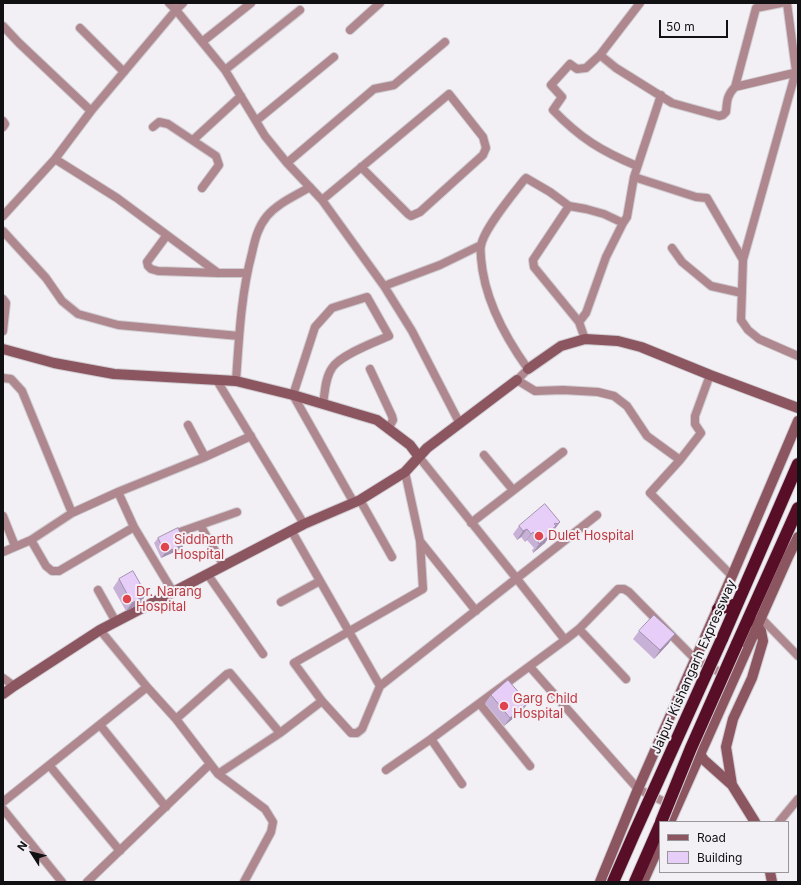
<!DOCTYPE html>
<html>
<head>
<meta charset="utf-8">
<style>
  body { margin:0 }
  #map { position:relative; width:801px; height:885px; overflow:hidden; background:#f3f0f5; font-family:Inter,sans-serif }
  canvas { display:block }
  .frame { position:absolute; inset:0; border:4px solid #111012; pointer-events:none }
  .legend { position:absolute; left:659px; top:821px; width:130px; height:52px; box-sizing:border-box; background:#f3f0f5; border:1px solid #99969a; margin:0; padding:5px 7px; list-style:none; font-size:12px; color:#111012 }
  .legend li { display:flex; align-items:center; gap:8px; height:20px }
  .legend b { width:20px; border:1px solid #99969a }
  .north { position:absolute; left:12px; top:833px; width:40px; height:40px; -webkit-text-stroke:3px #f3f0f5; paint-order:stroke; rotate:306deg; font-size:11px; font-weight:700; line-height:16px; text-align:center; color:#111012 }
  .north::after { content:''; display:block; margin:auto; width:14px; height:18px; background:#111012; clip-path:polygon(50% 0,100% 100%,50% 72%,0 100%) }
  .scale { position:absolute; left:659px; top:20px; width:69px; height:18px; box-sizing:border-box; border:2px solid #111012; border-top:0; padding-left:5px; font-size:12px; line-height:14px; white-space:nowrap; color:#111012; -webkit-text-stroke:3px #f3f0f5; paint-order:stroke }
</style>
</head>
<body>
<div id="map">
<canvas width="801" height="885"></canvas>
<div class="frame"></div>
<ul class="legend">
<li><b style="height:5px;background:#8c5661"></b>Road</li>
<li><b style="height:11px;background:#e7cef9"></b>Building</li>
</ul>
<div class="north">N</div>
<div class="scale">50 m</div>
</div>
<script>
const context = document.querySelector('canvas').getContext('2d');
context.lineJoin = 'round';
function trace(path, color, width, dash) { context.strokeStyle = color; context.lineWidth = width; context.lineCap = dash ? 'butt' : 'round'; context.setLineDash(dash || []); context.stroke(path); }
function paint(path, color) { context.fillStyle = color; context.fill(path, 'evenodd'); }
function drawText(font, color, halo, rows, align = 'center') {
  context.font = font + ' Inter,sans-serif'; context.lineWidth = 4; context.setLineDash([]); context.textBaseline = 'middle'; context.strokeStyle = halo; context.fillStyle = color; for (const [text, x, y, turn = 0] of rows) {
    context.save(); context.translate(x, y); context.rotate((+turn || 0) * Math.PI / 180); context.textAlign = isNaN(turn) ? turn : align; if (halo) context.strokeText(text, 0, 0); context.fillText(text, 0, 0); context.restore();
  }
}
const street = new Path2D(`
  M169,3L176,10L183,3
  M640,3L600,55L616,68L672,103L719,116L723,115L726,112C727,101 727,95 735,87L798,72
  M3,26L19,43L91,111L176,10L225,70L265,136L287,163L322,200L384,286L412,331L460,424
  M80,28L124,72
  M350,30L380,3
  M202,42L251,3
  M600,55L586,68L577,69L570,64L551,85L562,97L553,110C580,138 601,151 637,166
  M225,70L300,10
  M735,87L756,8L781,3
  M661,95L634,177L627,217L623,223L604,214L586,209L569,206L550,192L526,178L524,180C513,194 483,230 481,246C480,249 481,254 481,258C484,298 505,337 528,369L517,380L535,391L563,390L598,392L614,396L627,406L647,436L680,460L701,433L695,424V416L710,375
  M3,121L5,124L3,127
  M256,121L334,57
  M153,127L159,122L168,124L216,156L219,165L202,188
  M193,140L241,96
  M55,159L117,198L218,273
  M287,163L374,89L394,85L445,42
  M634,177L696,197L707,198L743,260L796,71L787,3
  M322,200L449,94L483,137L486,148L483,155L420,212L411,216L408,214L361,167
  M569,206L533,260L534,267L579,322L585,339
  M3,216L55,159L91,111
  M3,231L46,278L62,301L78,314L118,325L239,336
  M167,235L147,262L148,266L151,269L158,271L218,273H247
  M672,248L682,262L711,286L742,293
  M743,260L741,320L748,330L759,339L798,356
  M384,286L440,265L481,245
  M3,299L6,303L3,331
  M579,322L586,313L606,257L623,223
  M370,369L392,416L393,420L388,429
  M3,378L11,379L22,391L72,513
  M216,379L304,524
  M236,381C239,338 241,294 252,253C255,239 258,227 267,216C278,203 295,196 310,187
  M323,404C325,392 325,378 332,368C340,355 375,342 389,336L367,297L332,308L315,327L293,395L354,503
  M188,425L205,457
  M484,455L513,490
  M419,457L517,579L565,640
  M680,460L650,493L732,576
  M360,500L392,557
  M3,516L15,546
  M471,523L563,452
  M200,525L224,566
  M134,527L173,592
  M291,530L380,686L362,729L357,733H351L322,701L294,663L423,589L420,541L405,472
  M180,532L237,512
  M31,540L46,566L52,571H59L134,527L118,492
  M420,541L476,611
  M3,552L31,540L72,513L118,492L205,457L251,436
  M208,575L263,654
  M98,590L116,622
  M281,602L320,581
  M761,618L798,656
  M579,629L626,679
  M100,630L147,687L176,719L218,774L280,733L322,701
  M530,667L638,789L673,806
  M3,678L14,686
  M380,686L597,515
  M480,704L530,766
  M176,719L227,674L230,673L280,733
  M100,725L166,807
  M431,739L462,784
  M49,765L120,851
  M386,770L431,739L565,640L579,629L618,589H624L629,592L695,659L727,676
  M218,774L265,809L273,822L271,832L244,882
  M3,802L147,687
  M3,809L62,882
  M779,822L798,799
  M87,882L210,764`);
const secondary = new Path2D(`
  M3,349L54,363L114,374L236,381L293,395L377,420L410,445L419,457
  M528,369L561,346L585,339L618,341L641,347L710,375L798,408
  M3,694L14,686L100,630L304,524L360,500L405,472L427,448L517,380
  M700,754L704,760L732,785L755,822
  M732,785L726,747L733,719L752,678L763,641L761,631L755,623
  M670,822L789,555L798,537
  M770,872L772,882
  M600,882L638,789L732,576L798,421
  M643,882L660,844`);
const highway = new Path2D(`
  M718,609L737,604
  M722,639L798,464
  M737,644L798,508
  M635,882L660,825`);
trace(street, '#cfccd1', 10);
trace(secondary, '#cfccd1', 12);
trace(highway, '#cfccd1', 14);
trace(street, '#af888f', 8);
trace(secondary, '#8c5661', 10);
trace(highway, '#590e28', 12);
const highwayBridge = new Path2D(`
  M661,822L691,748L737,644
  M613,882L634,834L722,639`);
trace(highwayBridge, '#cfccd1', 14, []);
trace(highwayBridge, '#590e28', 12);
paint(new Path2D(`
  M560,522L554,530L551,532L550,534V535L545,543L533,553L532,550L534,548L527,540L525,542L521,537L517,540L513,534L519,526Z
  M158,538L185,543L181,549L161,558L154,543Z
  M119,579L146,594L141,603L126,611L113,588Z
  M639,631L669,643L654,659L633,639Z
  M491,695L522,711L504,726L485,703Z`), '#c7b1d6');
paint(new Path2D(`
  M560,522L554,530L551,533L557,524Z
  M556,526L550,534L545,538L551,530Z
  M527,529L521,537L517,540L523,531Z
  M533,532L527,540L525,542L531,534Z
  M550,535L545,543L533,553L539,544Z
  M185,543L181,549L161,558L165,553Z
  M146,594L141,603L126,611L132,603Z
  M675,634L669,643L654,659L660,650Z
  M528,703L522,711L504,726L510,718Z`), '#a290ae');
const building = new Path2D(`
  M545,504L560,522L557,524L556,523L554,524L556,526L551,530L550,528L547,530L550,535L539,544L538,542L540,540L533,532L531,534L527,529L523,531L519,526Z
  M178,528L185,543L165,553L158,538Z
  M133,571L146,594L132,603L119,579Z
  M654,615L675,634L660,650L639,631Z
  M508,680L528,703L510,718L491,695Z`);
paint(building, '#e7cef9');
trace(building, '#a290ae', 1);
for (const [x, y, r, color] of [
  [539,536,5,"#e0444e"],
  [165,547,5,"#e0444e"],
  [127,599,5,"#e0444e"],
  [504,706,5,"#e0444e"]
]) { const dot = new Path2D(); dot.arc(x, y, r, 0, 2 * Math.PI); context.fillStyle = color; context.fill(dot); trace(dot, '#f3f0f5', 1.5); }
drawText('13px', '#be3a42', '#f3f0f5', [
  ["Dulet Hospital",548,536],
  ["Siddharth",174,540],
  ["Hospital",174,555],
  ["Dr. Narang",136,592],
  ["Hospital",136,607],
  ["Garg Child",513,699],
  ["Hospital",513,714]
], 'left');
drawText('13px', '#111012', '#f3f0f5', [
  ["Jaipur Kishangarh Expressway",694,667,-66]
]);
</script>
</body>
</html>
